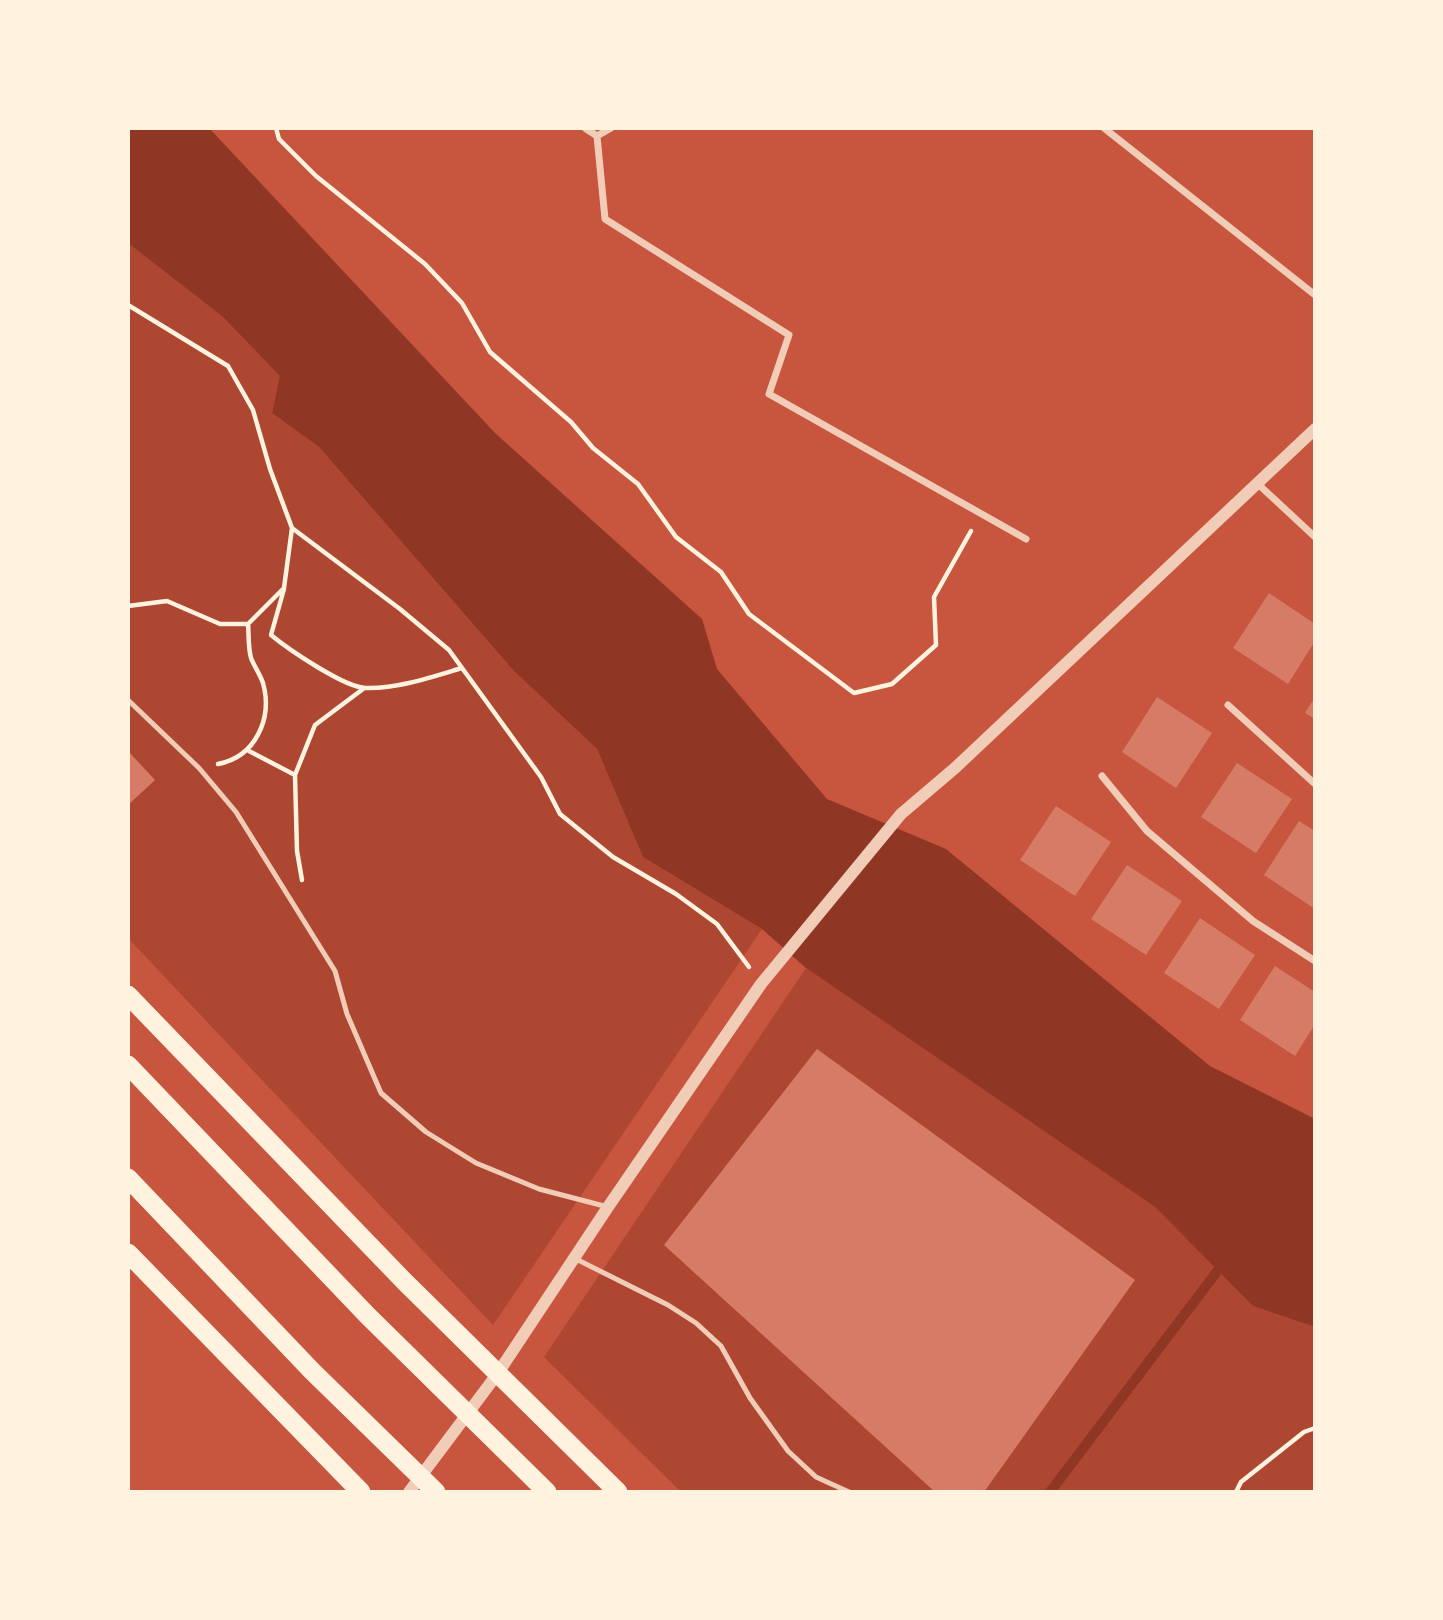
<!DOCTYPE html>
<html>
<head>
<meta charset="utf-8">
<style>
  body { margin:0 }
  #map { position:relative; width:1443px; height:1620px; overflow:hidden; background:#c8553d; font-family:Manrope,sans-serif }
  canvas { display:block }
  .frame { position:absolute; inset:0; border:130px solid #fff3e0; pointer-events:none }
</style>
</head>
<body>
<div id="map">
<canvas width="1443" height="1620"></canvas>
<div class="frame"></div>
</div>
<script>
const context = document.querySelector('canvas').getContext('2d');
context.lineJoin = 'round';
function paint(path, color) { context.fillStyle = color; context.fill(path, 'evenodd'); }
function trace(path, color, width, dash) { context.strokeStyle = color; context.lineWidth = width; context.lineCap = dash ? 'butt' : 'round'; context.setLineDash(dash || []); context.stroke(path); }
paint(new Path2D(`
  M128,243L223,317L281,376L272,413L319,447L514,671L597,749L643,857L762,929L493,1325L128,938Z
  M806,968L1155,1207L1253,1306L1315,1327V1492H681L544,1357Z`), '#ae4732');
paint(new Path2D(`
  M128,128H209L495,433L702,619L717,669L827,799L946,849L1210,1066L1315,1119V1327L1253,1306L1155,1207L806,968L762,929L643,857L597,749L514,671L319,447L272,413L280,376L223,317L128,243Z`), '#8f3625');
trace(new Path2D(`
  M1050,1492L1225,1261`), '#8f3625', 10);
paint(new Path2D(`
  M1269,593L1315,624V641L1288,684L1233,648Z
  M1157,697L1212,733L1176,788L1122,752Z
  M1315,697V719L1305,713Z
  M128,751L155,780L128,805Z
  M1237,763L1292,799L1256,853L1201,817Z
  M1056,806L1111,842L1075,896L1020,860Z
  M1299,821L1315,831V909L1264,875Z
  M1127,865L1182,901L1146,955L1091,919Z
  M1200,918L1255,955L1219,1009L1164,973Z
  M1275,966L1315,992V1024L1295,1056L1240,1020Z
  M817,1049L1135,1280L984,1492H935L664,1245Z`), '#d67c66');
trace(new Path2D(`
  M276,128L279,139L316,176L425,264L462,303L490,352L571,422L593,448L638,484L676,537L721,572L749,614L854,693L892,684L936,645L934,597L971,531
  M128,305L228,366L253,410L270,469L292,528L284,588L248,624H220L167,601L128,606
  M292,528L400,609L449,650L541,777L560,814L613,857L676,894L717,924L749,967
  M284,589L271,635C288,649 345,688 366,688C397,689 432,677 462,668
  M249,751L295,775
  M218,764C255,757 273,719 263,683C260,674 254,666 251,658C248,647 249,635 248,624
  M302,880L297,851L295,775L315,725L363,689
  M1236,1492L1241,1482L1304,1432L1315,1428`), '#fff3e0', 4.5);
trace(new Path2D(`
  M128,700L199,768L236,812L335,971L347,1014L381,1093L426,1132L476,1163L539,1189L608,1207
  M574,1258L668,1305L696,1323L721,1346L750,1398L788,1451L816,1477L849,1492`), '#f1ccb7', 5);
trace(new Path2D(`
  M585,128L597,136L611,128
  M1104,128L1315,295
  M597,136L605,219L789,335L769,394L1026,539
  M1258,484L1315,537
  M1228,705L1315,784
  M1102,776L1147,831L1253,921L1315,961`), '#f1ccb7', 7);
trace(new Path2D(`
  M409,1492L498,1373L608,1207L761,984L901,814L955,768L1315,429`), '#f1ccb7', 12);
trace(new Path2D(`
  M128,995L404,1281L618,1492
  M128,1065L368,1316L547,1492
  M128,1178L312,1371L436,1492
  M128,1253L361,1492`), '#fff3e0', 19);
</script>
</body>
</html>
